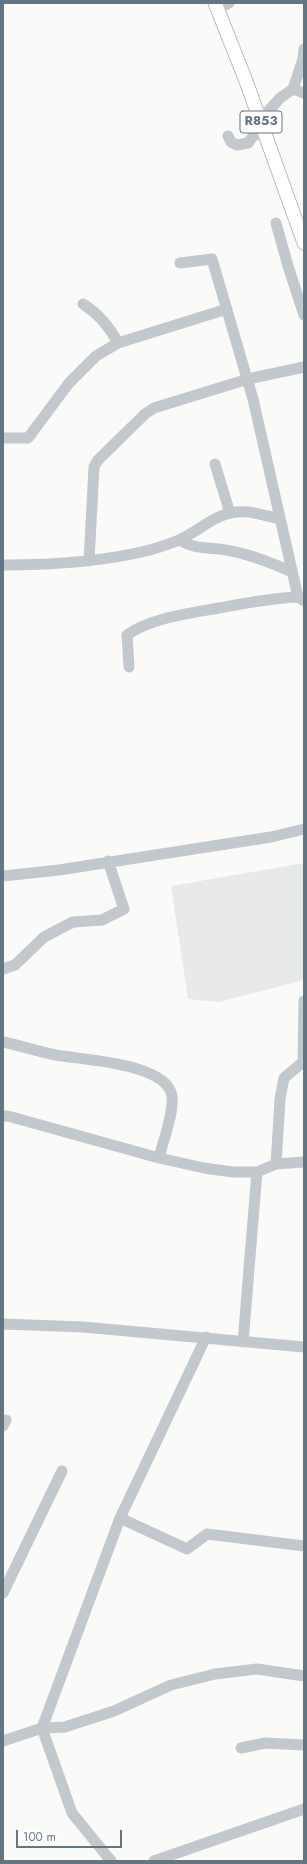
<!DOCTYPE html>
<html>
<head>
<meta charset="utf-8">
<style>
  body { margin:0 }
  #map { position:relative; width:307px; height:1864px; overflow:hidden; background:#fafaf8; font-family:Jost,sans-serif }
  canvas { display:block }
  .frame { position:absolute; inset:0; border:4px solid #657683; pointer-events:none }
  .scale { position:absolute; left:16px; top:1830px; width:106px; height:18px; box-sizing:border-box; border:2px solid #657683; border-top:0; padding-left:5px; font-size:12px; line-height:14px; white-space:nowrap; color:#657683; -webkit-text-stroke:3px #fff; paint-order:stroke }
</style>
</head>
<body>
<div id="map">
<canvas width="307" height="1864"></canvas>
<div class="frame"></div>
<div class="scale">100 m</div>
</div>
<script>
const context = document.querySelector('canvas').getContext('2d');
context.lineJoin = 'round';
function paint(path, color) { context.fillStyle = color; context.fill(path, 'evenodd'); }
function trace(path, color, width, dash) { context.strokeStyle = color; context.lineWidth = width; context.lineCap = dash ? 'butt' : 'round'; context.setLineDash(dash || []); context.stroke(path); }
function drawText(font, color, halo, rows, align = 'center') {
  context.font = font + ' Jost,sans-serif'; context.lineWidth = 4; context.setLineDash([]); context.textBaseline = 'middle'; context.strokeStyle = halo; context.fillStyle = color; for (const [text, x, y, turn = 0] of rows) {
    context.save(); context.translate(x, y); context.rotate((+turn || 0) * Math.PI / 180); context.textAlign = isNaN(turn) ? turn : align; if (halo) context.strokeText(text, 0, 0); context.fillText(text, 0, 0); context.restore();
  }
}
paint(new Path2D(`
  M304,863V980L219,1002L188,999L171,886Z`), '#e8e9e9');
const major = new Path2D(`
  M215,3L246,81L304,243`);
trace(major, '#b5babe', 15);
trace(new Path2D(`
  M217,9L229,3
  M293,89L303,59L304,49
  M259,117L264,116L280,98L293,89L304,93
  M228,136L231,142L237,145L248,143L253,136L265,132
  M276,223L288,266L304,315
  M180,263L212,259L253,399L298,597L304,601
  M83,304C99,314 109,326 118,343
  M3,438H28L69,383L96,356L118,343L227,309
  M215,464L230,513
  M180,540C193,550 215,547 231,551C252,555 272,563 292,572
  M89,561L94,467L98,460L145,414L154,408L248,379L304,367
  M3,565C53,565 102,562 150,550C160,547 170,544 179,540C202,530 218,509 248,512C258,513 270,517 280,519
  M129,667L127,635C151,618 190,613 219,608C246,603 271,598 298,597
  M3,876L59,870L271,837L304,829
  M3,969L15,965L44,937L73,922L102,920L124,909L108,861
  M3,1042C23,1046 42,1053 62,1056C87,1060 167,1064 172,1096C174,1113 163,1141 159,1158
  M3,1116H8L159,1158L204,1168L233,1172H257L276,1164L304,1162
  M276,1164L280,1099L284,1078L303,1062L304,1001
  M3,1324L83,1327L304,1347
  M243,1342L257,1172
  M3,1426L6,1420
  M120,1518L187,1549L207,1534L304,1546
  M3,1593L62,1471
  M3,1741L42,1728L65,1727L114,1711L171,1685L215,1674L257,1669L304,1676
  M241,1748L265,1743L304,1745
  M111,1861L72,1813L42,1728L120,1518L206,1337
  M154,1861L304,1809`), '#c3c8cc', 11);
trace(major, '#fff', 13);
for (const [x, y, w] of [
  [261,122,42]
]) { const box = new Path2D(); box.roundRect(x - w / 2, y - 11, w, 22, 3); context.fillStyle = '#fff'; context.fill(box); trace(box, '#657683', 1); }
drawText('bold 13px', '#657683', null, [
  ["R853",261,122]
]);
</script>
</body>
</html>
